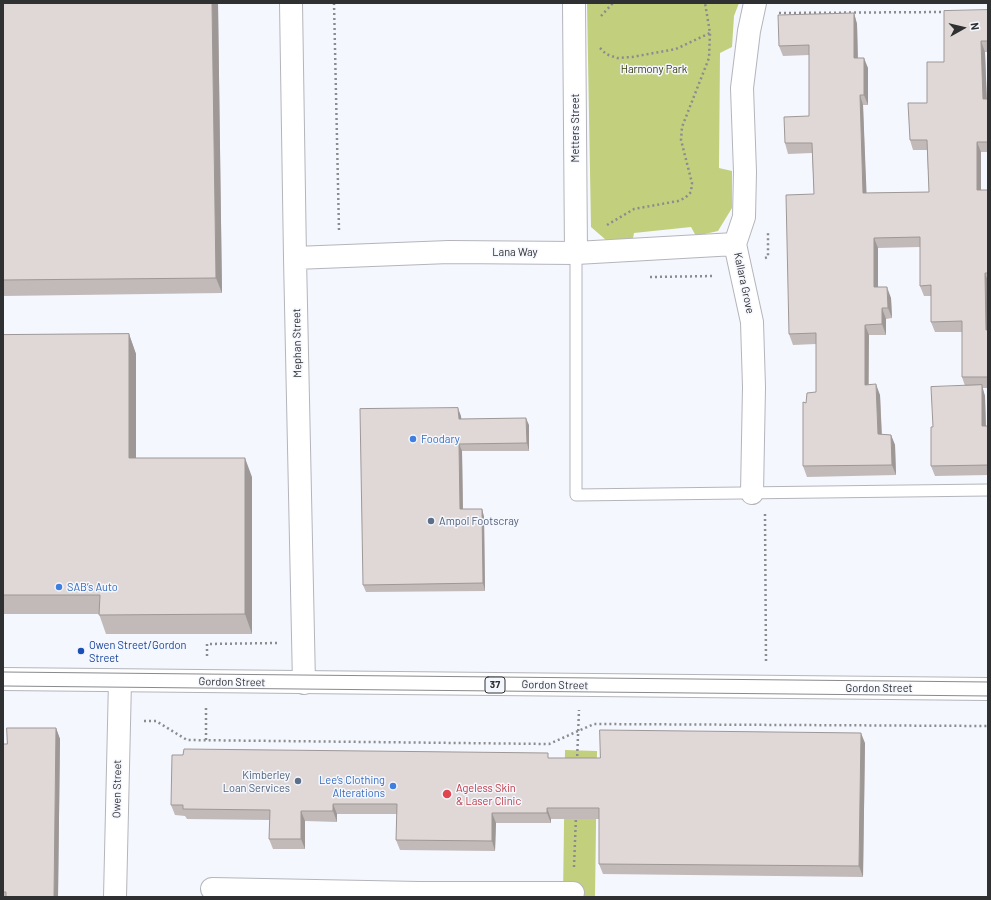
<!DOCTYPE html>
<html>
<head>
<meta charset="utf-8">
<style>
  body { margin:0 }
  #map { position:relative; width:991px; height:900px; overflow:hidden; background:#f5f7fe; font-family:Barlow,sans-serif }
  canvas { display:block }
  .frame { position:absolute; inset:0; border:4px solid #2f3032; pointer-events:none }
  .north { position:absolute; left:943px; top:8px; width:40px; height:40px; -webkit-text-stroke:3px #f5f7fe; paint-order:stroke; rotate:82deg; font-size:11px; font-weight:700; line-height:16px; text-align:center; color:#2f3032 }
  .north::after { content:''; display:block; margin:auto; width:14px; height:18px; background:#2f3032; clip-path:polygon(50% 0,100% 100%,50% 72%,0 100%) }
</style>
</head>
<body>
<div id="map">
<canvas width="991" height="900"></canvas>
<div class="frame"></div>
<div class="north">N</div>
</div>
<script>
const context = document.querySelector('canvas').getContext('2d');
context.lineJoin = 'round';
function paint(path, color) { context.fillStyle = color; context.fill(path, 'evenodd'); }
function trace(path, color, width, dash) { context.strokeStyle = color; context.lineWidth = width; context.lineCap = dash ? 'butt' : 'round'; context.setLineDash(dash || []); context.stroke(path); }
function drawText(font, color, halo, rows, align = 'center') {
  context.font = font + ' Barlow,sans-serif'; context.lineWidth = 3; context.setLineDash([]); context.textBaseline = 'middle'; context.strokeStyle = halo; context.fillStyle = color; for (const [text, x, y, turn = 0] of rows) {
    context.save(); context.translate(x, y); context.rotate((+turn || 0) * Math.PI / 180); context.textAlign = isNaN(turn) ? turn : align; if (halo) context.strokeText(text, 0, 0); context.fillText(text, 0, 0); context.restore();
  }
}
paint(new Path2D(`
  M587,3H739L734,16L732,47L720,53L719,168L732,171V208L718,231L696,236L691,227L634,233L632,244L606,240L591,227Z
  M565,750L597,751L595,897H563Z`), '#c2cf7d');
const service = new Path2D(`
  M576,253V495L988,490`);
const minor = new Path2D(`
  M291,3L295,258L304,683
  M574,3L576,253
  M295,258L449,252L576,253L735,244
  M752,493L754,387L752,322L735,244L744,217L745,172L742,88L749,31L755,3
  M212,889L419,893H573
  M115,897L120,681`);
const primary = new Path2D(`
  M3,679L988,689`);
trace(service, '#b4b5bb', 13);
trace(minor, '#b4b5bb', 24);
trace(primary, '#b4b5bb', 24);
trace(new Path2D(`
  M334,3L339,230
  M779,13L946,12
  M601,16L613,3
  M600,48L606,54L617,58L632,57L676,49L710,33
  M607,225L634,209L678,201L685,198L691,192L692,183L681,140L682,127L709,58L710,33L705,3
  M765,258L768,257V233
  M650,277L715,276
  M765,514L766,661
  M207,656V644L278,643
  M144,721H156L187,740L549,744L594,724L988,726
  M206,740V707
  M577,761L579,710
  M574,867L576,816`), '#8a8c90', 2.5, [2, 3]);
trace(service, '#fff', 11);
trace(minor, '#fff', 22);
trace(primary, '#fff', 22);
trace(new Path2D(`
  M3,672L988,682
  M3,686L988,696`), '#898a8e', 1);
paint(new Path2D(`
  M3,3H218L222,293L3,296Z
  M988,10V52H985L987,99H988V152H981V190H988V388H982L985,396L986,426H988V475L935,476L931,466L933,427L965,386L962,377V332H935L931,322V296H924L920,286V247L878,248V287L891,298L892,318L886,319V335H869V385L880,395L882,434L891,435L895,445L896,475L807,477L803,466L806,403L816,392V344L793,345L789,334L814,194L812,153L788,154L785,143L809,116V55L783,56L779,46L854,13L857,24L858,58L868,68V105H863L866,193L929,192L927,150H913L910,140L927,103L944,62Z
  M129,334L136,354V458L252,477V634H106L99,614H3V335Z
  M461,416V419L529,425V451H462L463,509H482L484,517L485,591L366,592L363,585Z
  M56,728L60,739L58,897H3V744H7Z
  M865,743L863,877L603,874L599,864V819H551V823H496L495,851L400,850L396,840L397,814H337V822L305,821V849H273L269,839L270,820L187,819L185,816L175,815L171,805L550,758H600Z`), '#c1bab8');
paint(new Path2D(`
  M212,3H218L222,293L216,278Z
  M854,13L857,24L858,68L854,58Z
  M981,41L985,52L987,109L983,99Z
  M864,58L868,68V105L864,95Z
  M860,95L863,105L867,204L863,193Z
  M977,142L981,152V201L977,190Z
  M874,238L878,248V298L874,287Z
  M985,273L988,281V335L986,330Z
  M887,287L891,298L892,318L888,308Z
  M882,308L886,319V335L882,324Z
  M865,325L869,335L868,395L865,385Z
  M129,334L136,354V478L129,458Z
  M876,384L880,395L882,445L878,434Z
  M982,385L985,396L986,437L982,426Z
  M458,408L461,416L462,426L459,419Z
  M526,418L529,425V451L527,443Z
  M891,435L895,445L896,475L892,465Z
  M459,444L462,451L463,517L460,509Z
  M245,458L252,477V634L245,614Z
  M482,509L484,517L485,591L483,583Z
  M56,728L60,739L58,897H54Z
  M861,733L865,743L863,877L859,866Z
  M333,804L337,814V822L333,811Z
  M547,808L551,819V823L547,813Z
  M301,811L305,821V849L301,839Z
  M492,813L496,823L495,851L492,841Z`), '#9d9796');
const building = new Path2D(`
  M3,3H212L216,278L3,280Z
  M988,10V41H981L983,99H988V142H977V190H988V273H985L986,330H988V377H962V321L931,322V285L920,286V237L874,238V287H887L888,308H882V324L865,325V385L876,384L878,434L891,435L892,465L803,466V402L806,403L807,393L816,392V333L789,334L786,195L814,194L812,143H785L784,117L809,116V45L779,46L778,15L854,13V58H864V95H860L863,193L929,192L927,140H910L908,103H927V62H944V11Z
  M129,334V458H245V614L99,615L100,595H3V335Z
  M982,385V426H988V465L931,466V427H933L931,387Z
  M458,408L459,419L526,418L527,443L459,444L460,509H482L483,583L363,585L360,409Z
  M7,728H56L54,897H6V892H3V744H7Z
  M600,730L861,733L859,866L599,864V808H547V813H492V841L396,840L397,804H333V811H301V839H269L270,810L183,809V805H171L172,755H183L184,749L548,753V758H600Z`);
paint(building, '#e0d8d6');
trace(building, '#9d9796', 1);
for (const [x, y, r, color] of [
  [413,439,4,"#3f7fe0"],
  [431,521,4,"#5c6f8a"],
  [59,587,4,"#3f7fe0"],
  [81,651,4,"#1a4fb4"],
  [298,781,4,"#5c6f8a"],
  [393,786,4,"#3f7fe0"],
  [447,794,5,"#e0444e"]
]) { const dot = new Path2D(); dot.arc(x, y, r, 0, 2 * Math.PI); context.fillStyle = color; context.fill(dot); trace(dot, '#f5f7fe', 1.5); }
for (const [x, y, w] of [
  [495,685,20]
]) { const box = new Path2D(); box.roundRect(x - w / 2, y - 8, w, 16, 3); context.fillStyle = '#f5f7fe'; context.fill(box); trace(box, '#2f3032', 1); }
drawText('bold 10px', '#2f3032', null, [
  ["37",495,685]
]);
drawText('11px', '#343a0f', '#f5f7fe', [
  ["Harmony Park",654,69]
]);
drawText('11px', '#2f3032', '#f5f7fe', [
  ["Metters Street",575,128,-90],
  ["Lana Way",515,252],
  ["Kallara Grove",744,283,78],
  ["Mephan Street",297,343,-91],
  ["Gordon Street",232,682,1],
  ["Gordon Street",555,685,1],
  ["Gordon Street",879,688],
  ["Owen Street",117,789,-89]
]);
drawText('11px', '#366cbe', '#f5f7fe', [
  ["Foodary",421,439],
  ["SAB’s Auto",67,587],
  ["Lee’s Clothing",385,780,"right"],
  ["Alterations",385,793,"right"]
], 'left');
drawText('11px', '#4e5e75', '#f5f7fe', [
  ["Ampol Footscray",439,521],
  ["Kimberley",290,775,"right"],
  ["Loan Services",290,788,"right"]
], 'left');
drawText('11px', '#164399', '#f5f7fe', [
  ["Owen Street/Gordon",89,645],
  ["Street",89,658]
], 'left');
drawText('11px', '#be3a42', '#f5f7fe', [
  ["Ageless Skin",456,788],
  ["& Laser Clinic",456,801]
], 'left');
</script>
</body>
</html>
